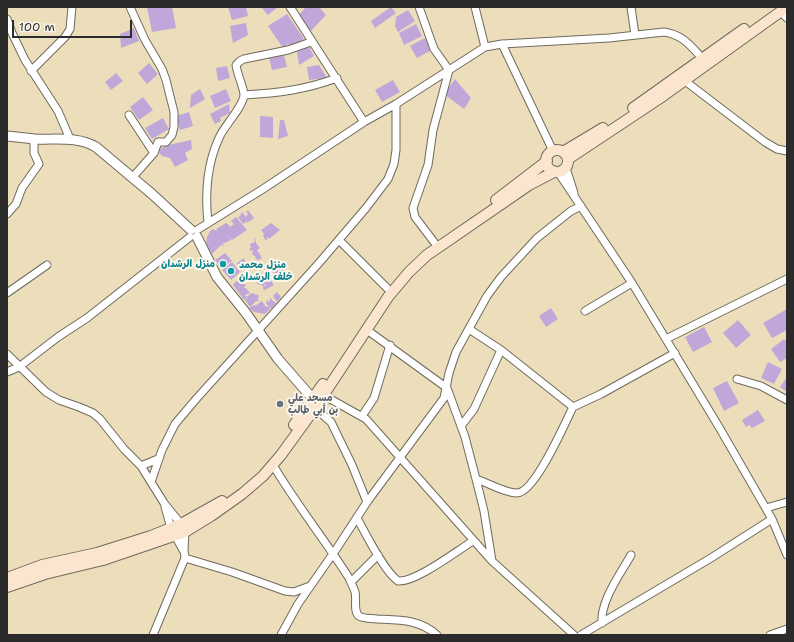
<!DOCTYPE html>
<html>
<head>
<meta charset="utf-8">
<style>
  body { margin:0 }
  #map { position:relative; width:794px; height:642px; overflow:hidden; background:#ecdeba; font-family:"Shantell Sans",sans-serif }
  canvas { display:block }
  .frame { position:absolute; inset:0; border:8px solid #2b2b2b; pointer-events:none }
  .scale { position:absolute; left:12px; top:20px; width:120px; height:18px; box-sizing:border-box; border:2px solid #2b2b2b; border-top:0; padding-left:5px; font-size:12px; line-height:14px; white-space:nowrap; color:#2b2b2b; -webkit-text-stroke:3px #fbf7ec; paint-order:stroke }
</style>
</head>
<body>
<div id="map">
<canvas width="794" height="642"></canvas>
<div class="frame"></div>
<div class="scale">100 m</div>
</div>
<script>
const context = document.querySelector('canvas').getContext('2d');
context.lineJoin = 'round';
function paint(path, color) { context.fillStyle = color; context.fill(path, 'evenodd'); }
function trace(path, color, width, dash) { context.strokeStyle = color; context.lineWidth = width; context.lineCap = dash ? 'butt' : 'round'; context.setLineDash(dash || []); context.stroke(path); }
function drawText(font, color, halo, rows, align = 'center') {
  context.font = font + ' "Shantell Sans","Playpen Sans Arabic",sans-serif'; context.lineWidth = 4; context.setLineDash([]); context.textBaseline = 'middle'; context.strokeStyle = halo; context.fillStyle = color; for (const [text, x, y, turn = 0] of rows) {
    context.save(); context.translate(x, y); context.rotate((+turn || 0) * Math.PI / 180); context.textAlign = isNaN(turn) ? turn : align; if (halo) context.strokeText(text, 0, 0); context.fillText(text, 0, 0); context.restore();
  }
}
paint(new Path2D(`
  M147,7H172L176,28L152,32Z
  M228,7H246L248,16L232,20Z
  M261,7H278L268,15Z
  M306,7H319L326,15L310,32L299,15Z
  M391,7L396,13L375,28L371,21Z
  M408,10L415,21L398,32L395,26L396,17Z
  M287,14L304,39L292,46L288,44L283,48L268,26Z
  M246,23L248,35L233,43L230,26Z
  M416,24L422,36L404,45L399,33Z
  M134,28L139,41L121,48L120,34Z
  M425,38L432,50L417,58L410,46Z
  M308,45L314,56L299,65L297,51Z
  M284,55L287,67L272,70L269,58Z
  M149,63L158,74L147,84L138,73Z
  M319,65L327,78L309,80L307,67Z
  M227,66L230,78L218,81L216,68Z
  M116,73L123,81L111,90L105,82Z
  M455,79L471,98L464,109L444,94Z
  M393,80L400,92L382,102L375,90Z
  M200,89L205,99L190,108L191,95Z
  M226,89L231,101L215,108L210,96Z
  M143,97L153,110L139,120L130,107Z
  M229,104L230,113L220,118L221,121L215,124L210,114Z
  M189,112L193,126L180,130L176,116Z
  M260,116L273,117V138L260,137Z
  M163,118L169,129L152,139L145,128Z
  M280,120H284L288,136L278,139Z
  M191,140L192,149L185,153L188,160L175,167L170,158L162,156L158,151L166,145L173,144Z
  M248,210L254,218L247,223V221L243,224L238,217L240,216L242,212L246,217L248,214L246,212Z
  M236,217L247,230L232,240L228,236L231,240L222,244L225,246L221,245L212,254L206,244L207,237L210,231L213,229L217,231V230L216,229L226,223L228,224L230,227L234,224L231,221Z
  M271,223L280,230L269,239L268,237L266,241L263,236L264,234L261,230Z
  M254,238H255L256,243L260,248L257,250L262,258L258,260L255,258L256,257L252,254L253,250L251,251L249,249L251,248L250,244L255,242Z
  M225,253L232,261L222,268L215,260Z
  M244,258L245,262H248L249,267L241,271V266L239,264L237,265V263Z
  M232,262L240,272L231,280L222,270Z
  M282,266L286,273L283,275H285L287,277L286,278L285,277V279H283L281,274V277L278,279L273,271Z
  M265,273L274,285L265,290L263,289V287L266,285L265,284L263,287L261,284L259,285L254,279H257L261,275Z
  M241,279L246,286H245L244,288H246L250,293L245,295L247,298L244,300L233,285L235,282Z
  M277,292L281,297L277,302L273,296Z
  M252,293L257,295L258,294L259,297L257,299L260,301H256L250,307L245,300L248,298L246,297Z
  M270,298H271L272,300L276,303L271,309L266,303L267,300L270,302Z
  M262,301L266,307L268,306L270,309L265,314L254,312L249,308L254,305L255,306Z
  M551,308L558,319L546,327L539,316Z
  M787,309V330L772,338L763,323Z
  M738,320L751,335L736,348L723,333Z
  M704,327L712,342L693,352L685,337Z
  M784,339L787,343V358L780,362L771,349Z
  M768,362L782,369L774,384L761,378Z
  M787,377V392L780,387Z
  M727,381L739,403L724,411L713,388Z
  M758,410L765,421L752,428L749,425L746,427L742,420Z`), '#c0a7d9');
const minor = new Path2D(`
  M130,7L145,40L162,69L166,80L174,112V127L172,135L166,142H158L154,153L132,178
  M290,7L364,122
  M419,7L434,49L449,70L433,130L428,165L413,208L415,217L434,242
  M475,7L485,47
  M631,7L635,35
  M781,12L787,18
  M7,19L12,33L25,60L58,111L70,139
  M502,44L553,151
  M31,71L65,37L70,29L72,7
  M685,81L765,142L777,149L787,151
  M244,95C278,93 304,90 337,78
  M129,115L154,153
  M566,168L574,193
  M558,172L632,283L719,427L772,519L787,555
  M7,214L16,204L22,188L39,164L34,153V139
  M208,223C205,195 207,164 219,138C224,126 243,107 244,95C244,88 237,74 236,65L240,61L244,59L288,50L311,42
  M197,230L263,189L364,122L396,104L485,47L502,44L609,38L664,32C683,35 690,45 702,58
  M339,240L387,288
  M7,293L47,265
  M585,311L632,283
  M469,329L501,350L573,407L601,394L675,353
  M367,330L447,388L465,437L476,479L484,511L492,561L574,635
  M666,339L787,279
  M7,354L46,392L59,400L79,407L93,413L100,419L124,449L141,466L164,503L181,524L185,532L184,550L185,558L153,635
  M7,372L19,367L58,337L87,318L190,237
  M737,379L761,386L787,400
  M323,395L366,419L492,561
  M315,408L331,422L352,465L367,502
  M362,416L374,398L390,345
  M461,426L474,409L501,350
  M273,465C296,504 325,540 349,578C351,583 354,588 355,592C357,599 353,611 359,616C363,619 371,618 377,619C399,620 419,619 437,635
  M141,466L158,459
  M476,479C489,483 504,493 517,493C535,493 565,423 573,407
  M151,482L162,450L175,424L197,398L319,263L366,208L388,179L394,164L396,150V104
  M165,507L171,528L183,550
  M766,508L787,502
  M357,518C366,534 384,571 398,581C415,583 458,550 473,541
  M185,558L232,572L285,591L294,592L310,586
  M351,582L378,555
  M602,623C600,601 621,573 631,555
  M281,635L298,604L337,548L367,502L444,398L449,373L456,352L487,296L501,277L537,238L571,211L581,206
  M581,635L711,558L772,519
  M770,635L787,629`);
const tertiary = new Path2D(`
  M7,136C16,137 26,138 35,139C56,140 77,136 96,147L152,194L191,230
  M197,237L217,277L246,313L278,359L312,398`);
const secondary = new Path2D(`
  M633,108L744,29
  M546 161a11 11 0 1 1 22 0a11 11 0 1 1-22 0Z
  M563,152L603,128
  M568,159L663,96L787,7
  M496,200L547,161
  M294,425L323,384
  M7,578L42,565L97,553L151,536L181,524L222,501
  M7,587L45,574L103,560L185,532L211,516L242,494L263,476L281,455L315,408L388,297L409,272L427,255L449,240L529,185L554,172`);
trace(minor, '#6f6a5d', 9);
trace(tertiary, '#6f6a5d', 11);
trace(secondary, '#6f6a5d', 12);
trace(minor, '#fff', 7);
trace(tertiary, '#fff', 9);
trace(secondary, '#fbe5cf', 10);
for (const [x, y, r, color] of [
  [223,264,4,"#0f9aa8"],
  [231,271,4,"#0f9aa8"],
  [280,404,4,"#6b7280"]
]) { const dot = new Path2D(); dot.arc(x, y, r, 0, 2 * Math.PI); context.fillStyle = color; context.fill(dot); trace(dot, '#fbf7ec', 1.5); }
drawText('bold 10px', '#0d838f', '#fbf7ec', [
  ["منزل الرشدان",215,264],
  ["منزل محمد",239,265,"left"],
  ["خلف الرشدان",239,277,"left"]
], 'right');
drawText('bold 10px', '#5b616d', '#fbf7ec', [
  ["مسجد علي",288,398],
  ["بن أبي طالب",288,410]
], 'left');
</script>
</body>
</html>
